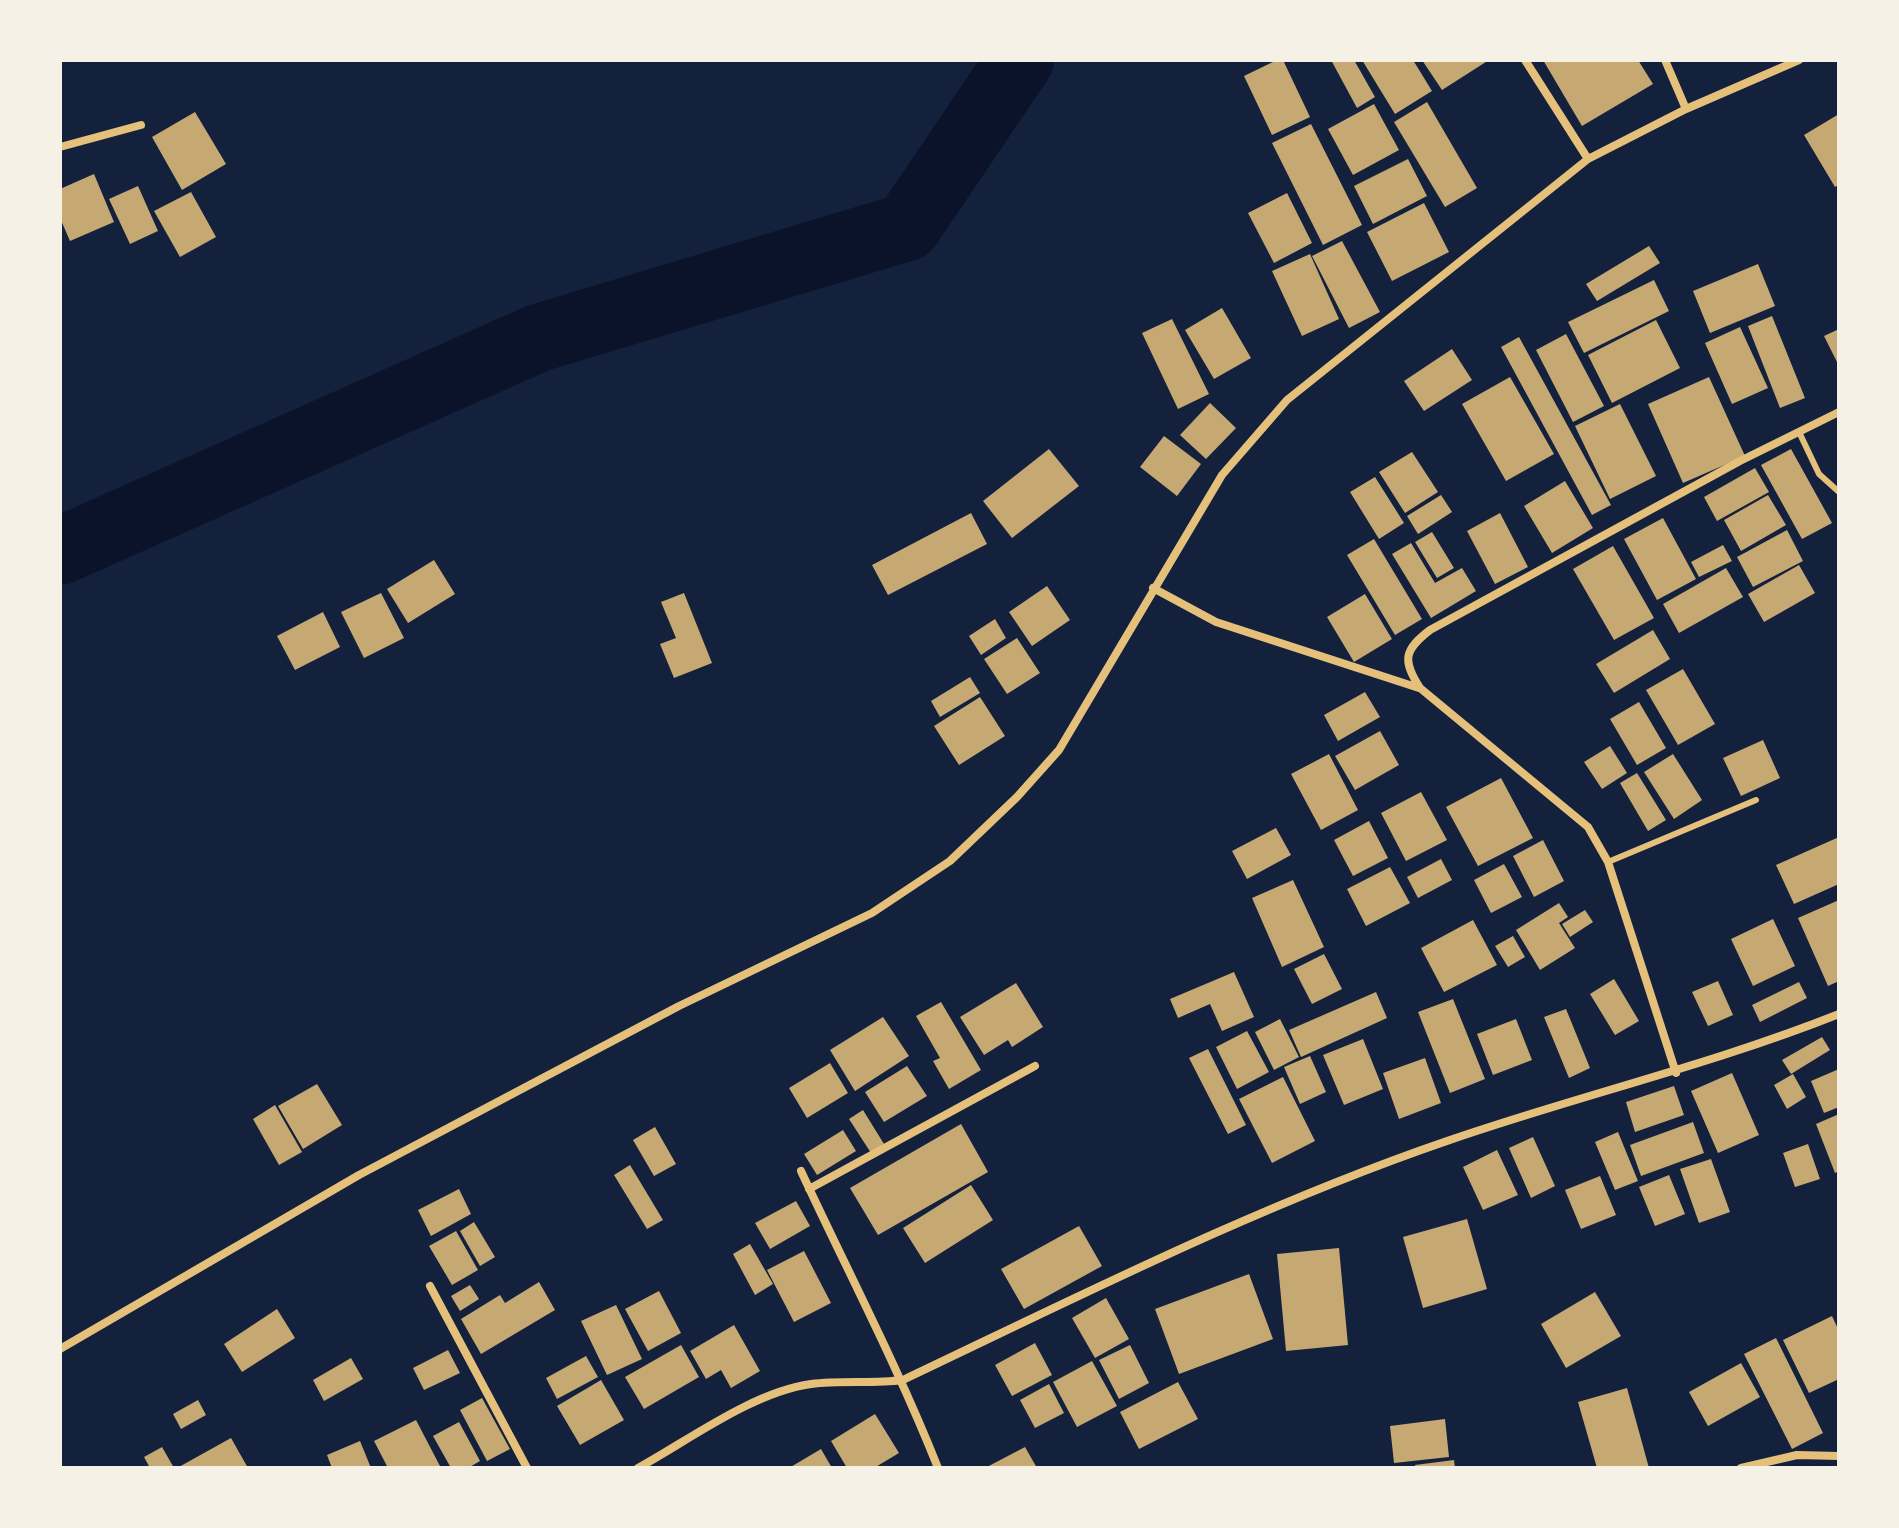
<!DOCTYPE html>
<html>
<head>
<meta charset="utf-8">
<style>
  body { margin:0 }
  #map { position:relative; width:1899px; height:1528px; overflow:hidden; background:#14213d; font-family:"Source Sans 3",sans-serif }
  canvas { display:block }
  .frame { position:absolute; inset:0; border:62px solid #f6f1e7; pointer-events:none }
</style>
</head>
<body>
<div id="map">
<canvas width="1899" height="1528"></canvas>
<div class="frame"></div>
</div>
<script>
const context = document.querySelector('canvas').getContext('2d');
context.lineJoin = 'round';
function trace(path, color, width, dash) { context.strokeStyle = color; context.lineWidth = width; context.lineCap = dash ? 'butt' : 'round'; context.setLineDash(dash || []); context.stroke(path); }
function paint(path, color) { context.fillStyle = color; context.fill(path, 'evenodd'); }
trace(new Path2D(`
  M60,551L538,338L907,227L1020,60`), '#0b132b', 68);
paint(new Path2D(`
  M1277,60H1283L1310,117L1272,135L1244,76Z
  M1331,60H1354L1375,97L1357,108Z
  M1362,60H1413L1432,91L1395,114Z
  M1422,60H1489L1442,90Z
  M1543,60H1638L1653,84L1582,126Z
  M1427,102L1477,188L1445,207L1394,122Z
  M1374,104L1399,150L1353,175L1328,129Z
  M195,112L226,164L182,190L152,137Z
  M1839,114V185L1835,187L1804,135Z
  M1311,124L1362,225L1323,245L1272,143Z
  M1408,159L1427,196L1373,224L1354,186Z
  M94,174L114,222L70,241L60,218V189Z
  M138,186L158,231L130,244L109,199Z
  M191,192L216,237L180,257L154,211Z
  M1287,193L1312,243L1274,263L1248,213Z
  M1424,203L1449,252L1392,281L1367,232Z
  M1342,241L1380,312L1349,328L1312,256Z
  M1649,246L1660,263L1597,301L1586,284Z
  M1310,254L1339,319L1302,336L1272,271Z
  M1758,264L1775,306L1710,333L1693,291Z
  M1654,280L1669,311L1584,353L1568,322Z
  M1222,308L1251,358L1214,379L1185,330Z
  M1772,316L1805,398L1780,408L1748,326Z
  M1172,319L1209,394L1178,409L1142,333Z
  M1656,320L1680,368L1612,403L1588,355Z
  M1740,327L1768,388L1732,404L1705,343Z
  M1839,329V366L1824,336Z
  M1566,334L1604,406L1573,422L1536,350Z
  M1519,337L1611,505L1592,515L1501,347Z
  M1452,349L1472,380L1424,411L1404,381Z
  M1510,377L1554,454L1506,481L1462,404Z
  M1709,377L1745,456L1683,483L1648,404Z
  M1210,403L1236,428L1206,459L1180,435Z
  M1620,404L1656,476L1610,499L1575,426Z
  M1164,436L1201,464L1177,496L1140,467Z
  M1049,449L1079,486L1012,538L983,501Z
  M1791,449L1832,523L1802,539L1761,465Z
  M1412,452L1438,492L1405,513L1379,472Z
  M1755,468L1769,492L1717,521L1704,497Z
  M1375,477L1404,523L1379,539L1350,492Z
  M1565,481L1593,528L1552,553L1524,506Z
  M1441,495L1452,512L1418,534L1407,516Z
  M1768,495L1786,525L1741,551L1724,520Z
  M971,513L987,544L888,595L872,565Z
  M1500,513L1528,567L1495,584L1467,531Z
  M1663,518L1696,579L1657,600L1624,539Z
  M1787,530L1803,561L1753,587L1737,557Z
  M1432,532L1454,568L1437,578L1415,542Z
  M1374,539L1422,619L1395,635L1347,555Z
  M1411,543L1435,583L1462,568L1476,591L1431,618L1392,554Z
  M1723,545L1732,561L1699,577L1691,562Z
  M1613,546L1654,618L1614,640L1573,569Z
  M434,560L455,594L408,623L387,589Z
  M1799,565L1815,593L1764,622L1748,594Z
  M1726,568L1743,597L1679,633L1663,604Z
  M1047,586L1070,620L1032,646L1009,612Z
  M381,593L404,638L364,658L341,612Z
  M684,593L712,663L674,678L660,644L676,638L661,602Z
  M1365,594L1392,639L1354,662L1327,617Z
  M323,612L340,647L295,670L277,636Z
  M995,619L1006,638L981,655L969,636Z
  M1653,630L1670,659L1614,693L1596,664Z
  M1017,638L1040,673L1007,694L984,659Z
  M1683,669L1715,724L1678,745L1646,690Z
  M970,677L980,693L940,717L931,701Z
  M1365,692L1380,717L1338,741L1324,715Z
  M980,697L1005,736L959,765L934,726Z
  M1639,702L1666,748L1637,765L1610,719Z
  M1380,731L1399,765L1355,790L1335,756Z
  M1763,740L1780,778L1741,796L1723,758Z
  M1610,746L1627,773L1602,789L1584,762Z
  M1329,754L1358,810L1321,830L1291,774Z
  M1673,754L1702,800L1674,819L1644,772Z
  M1637,773L1666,820L1648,831L1620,783Z
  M1501,778L1533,838L1478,866L1446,807Z
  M1421,792L1447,840L1406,861L1381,813Z
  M1369,821L1388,858L1353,876L1334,840Z
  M1276,828L1291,855L1247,879L1232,851Z
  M1839,837V884L1794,904L1776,865Z
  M1543,840L1564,881L1534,897L1513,856Z
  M1441,859L1452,880L1418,898L1407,877Z
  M1504,864L1522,897L1491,913L1474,880Z
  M1390,867L1410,903L1366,926L1347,889Z
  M1293,880L1324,947L1282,967L1252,898Z
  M1839,900V981L1828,986L1798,918Z
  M1559,903L1568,917L1559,923L1575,948L1540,970L1516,930Z
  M1585,910L1593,922L1570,937L1562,924Z
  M1773,919L1795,966L1753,986L1731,939Z
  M1473,920L1497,965L1444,992L1421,948Z
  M1513,936L1525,957L1508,967L1495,946Z
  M1324,954L1342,989L1312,1004L1294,969Z
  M1234,972L1254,1017L1222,1031L1210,1004L1178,1018L1170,999Z
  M1614,979L1639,1021L1615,1035L1590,994Z
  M1718,981L1733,1015L1708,1026L1692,992Z
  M1799,982L1807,998L1760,1022L1752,1005Z
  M1016,983L1043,1027L1012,1047L1008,1040L984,1055L960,1017Z
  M1376,992L1387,1018L1301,1057L1289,1030Z
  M1453,999L1485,1079L1450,1093L1418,1012Z
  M941,1002L981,1070L949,1089L933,1061L940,1058L916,1016Z
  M1566,1009L1590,1068L1569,1078L1544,1017Z
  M883,1017L909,1056L855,1091L830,1050Z
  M1280,1019L1299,1057L1274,1070L1255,1032Z
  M1516,1019L1532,1060L1493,1075L1477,1034Z
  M1247,1031L1269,1072L1237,1089L1216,1047Z
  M1822,1037L1830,1050L1791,1074L1782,1060Z
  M1363,1039L1383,1089L1344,1105L1323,1055Z
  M1208,1049L1246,1125L1228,1134L1189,1058Z
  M1310,1056L1326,1092L1300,1104L1284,1067Z
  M1425,1058L1441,1103L1399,1119L1383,1073Z
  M830,1063L848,1093L807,1118L789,1088Z
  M907,1066L927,1096L884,1122L865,1092Z
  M1839,1069V1107L1824,1113L1811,1081Z
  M1732,1073L1759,1135L1718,1153L1691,1091Z
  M1793,1074L1806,1097L1787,1109L1774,1085Z
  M1283,1077L1315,1141L1272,1163L1239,1099Z
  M317,1084L342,1125L303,1149L278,1106Z
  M1674,1086L1684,1115L1635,1132L1626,1102Z
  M275,1105L302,1152L279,1165L253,1119Z
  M863,1110L884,1144L871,1153L849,1119Z
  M1839,1114V1171L1835,1173L1816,1124Z
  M1693,1122L1704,1153L1641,1176L1630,1145Z
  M961,1124L988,1172L878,1235L850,1188Z
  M655,1127L676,1164L654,1176L633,1140Z
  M843,1130L856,1151L817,1175L804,1154Z
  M1618,1132L1638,1181L1615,1190L1595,1142Z
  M1533,1137L1555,1186L1531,1198L1509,1148Z
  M1808,1144L1820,1179L1795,1187L1783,1153Z
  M1497,1150L1518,1195L1483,1210L1463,1167Z
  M1711,1159L1730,1212L1699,1223L1680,1169Z
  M630,1165L663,1220L647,1229L614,1175Z
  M1669,1175L1685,1214L1655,1226L1639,1187Z
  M1600,1176L1616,1215L1581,1229L1565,1190Z
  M971,1185L993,1220L925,1263L903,1228Z
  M459,1189L471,1214L431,1236L418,1210Z
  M796,1201L810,1226L770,1249L755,1223Z
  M1467,1219L1487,1289L1423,1308L1403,1237Z
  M474,1222L495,1257L480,1266L460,1231Z
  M1079,1226L1102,1266L1024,1309L1001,1269Z
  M456,1231L478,1270L452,1285L429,1246Z
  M750,1244L773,1284L755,1295L733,1254Z
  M1339,1248L1348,1345L1286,1351L1277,1254Z
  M804,1251L831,1303L794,1322L767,1270Z
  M1249,1274L1273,1339L1179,1374L1155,1309Z
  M539,1282L555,1310L481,1354L461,1319L500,1295L505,1303Z
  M470,1285L479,1299L460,1311L451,1296Z
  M659,1291L681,1333L648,1351L625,1309Z
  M1595,1292L1621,1336L1566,1368L1541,1324Z
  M1106,1298L1129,1339L1095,1358L1072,1318Z
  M616,1305L642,1359L607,1375L581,1321Z
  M277,1309L295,1338L242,1372L224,1344Z
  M1832,1316L1839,1331V1379L1809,1393L1783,1340Z
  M734,1325L760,1371L731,1388L721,1370L706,1379L690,1351Z
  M1776,1338L1823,1433L1792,1449L1744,1354Z
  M1035,1343L1052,1375L1012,1396L995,1365Z
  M681,1345L699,1377L644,1409L625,1377Z
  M1130,1345L1149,1383L1119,1399L1099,1360Z
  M448,1350L460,1373L424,1390L413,1368Z
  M586,1356L598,1377L557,1399L546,1378Z
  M351,1358L363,1379L324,1401L313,1380Z
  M1092,1361L1117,1406L1077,1427L1053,1382Z
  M1741,1363L1760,1397L1708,1426L1689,1392Z
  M601,1380L624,1420L580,1445L557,1406Z
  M1178,1382L1198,1419L1139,1449L1120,1412Z
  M1049,1384L1064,1413L1035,1428L1020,1400Z
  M1627,1388L1649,1468H1597L1578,1402Z
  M482,1398L510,1449L487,1461L460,1410Z
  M198,1400L206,1415L181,1429L173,1414Z
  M875,1414L899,1453L874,1468H847L831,1441Z
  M1445,1419L1449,1457L1394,1463L1390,1426Z
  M416,1420L441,1468H388L374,1441Z
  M459,1422L480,1461L468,1468H451L433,1436Z
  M231,1438L248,1468H177Z
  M360,1441L371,1468H332L327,1455Z
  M162,1447L174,1468H150L144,1457Z
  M1025,1447L1037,1468H985Z
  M821,1449L832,1468H789Z
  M1454,1460L1455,1468H1416L1415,1465Z`), '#c6a872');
trace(new Path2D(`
  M1799,432L1819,474L1839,492
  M1608,862L1756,800`), '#e5c07b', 6);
trace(new Path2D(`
  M1525,60L1588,159
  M1665,60L1686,109
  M60,147L141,125
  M1153,588L1216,622L1419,688
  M1676,1073L1608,862L1588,827L1420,688C1402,660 1404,650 1430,630L1740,461L1839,412
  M801,1171C847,1270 898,1367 938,1468
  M809,1189L1035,1066
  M430,1286L527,1468
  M60,1349L359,1175L679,1006L872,913L950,861L1017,797L1059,750L1222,475L1287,400L1588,159L1686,109L1799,60
  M638,1468C689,1440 753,1392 811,1384C841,1380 873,1384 903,1380C1082,1295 1260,1205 1447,1141C1577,1096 1711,1065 1839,1014
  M1741,1468L1797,1455L1839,1456`), '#e5c07b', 8);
</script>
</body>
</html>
